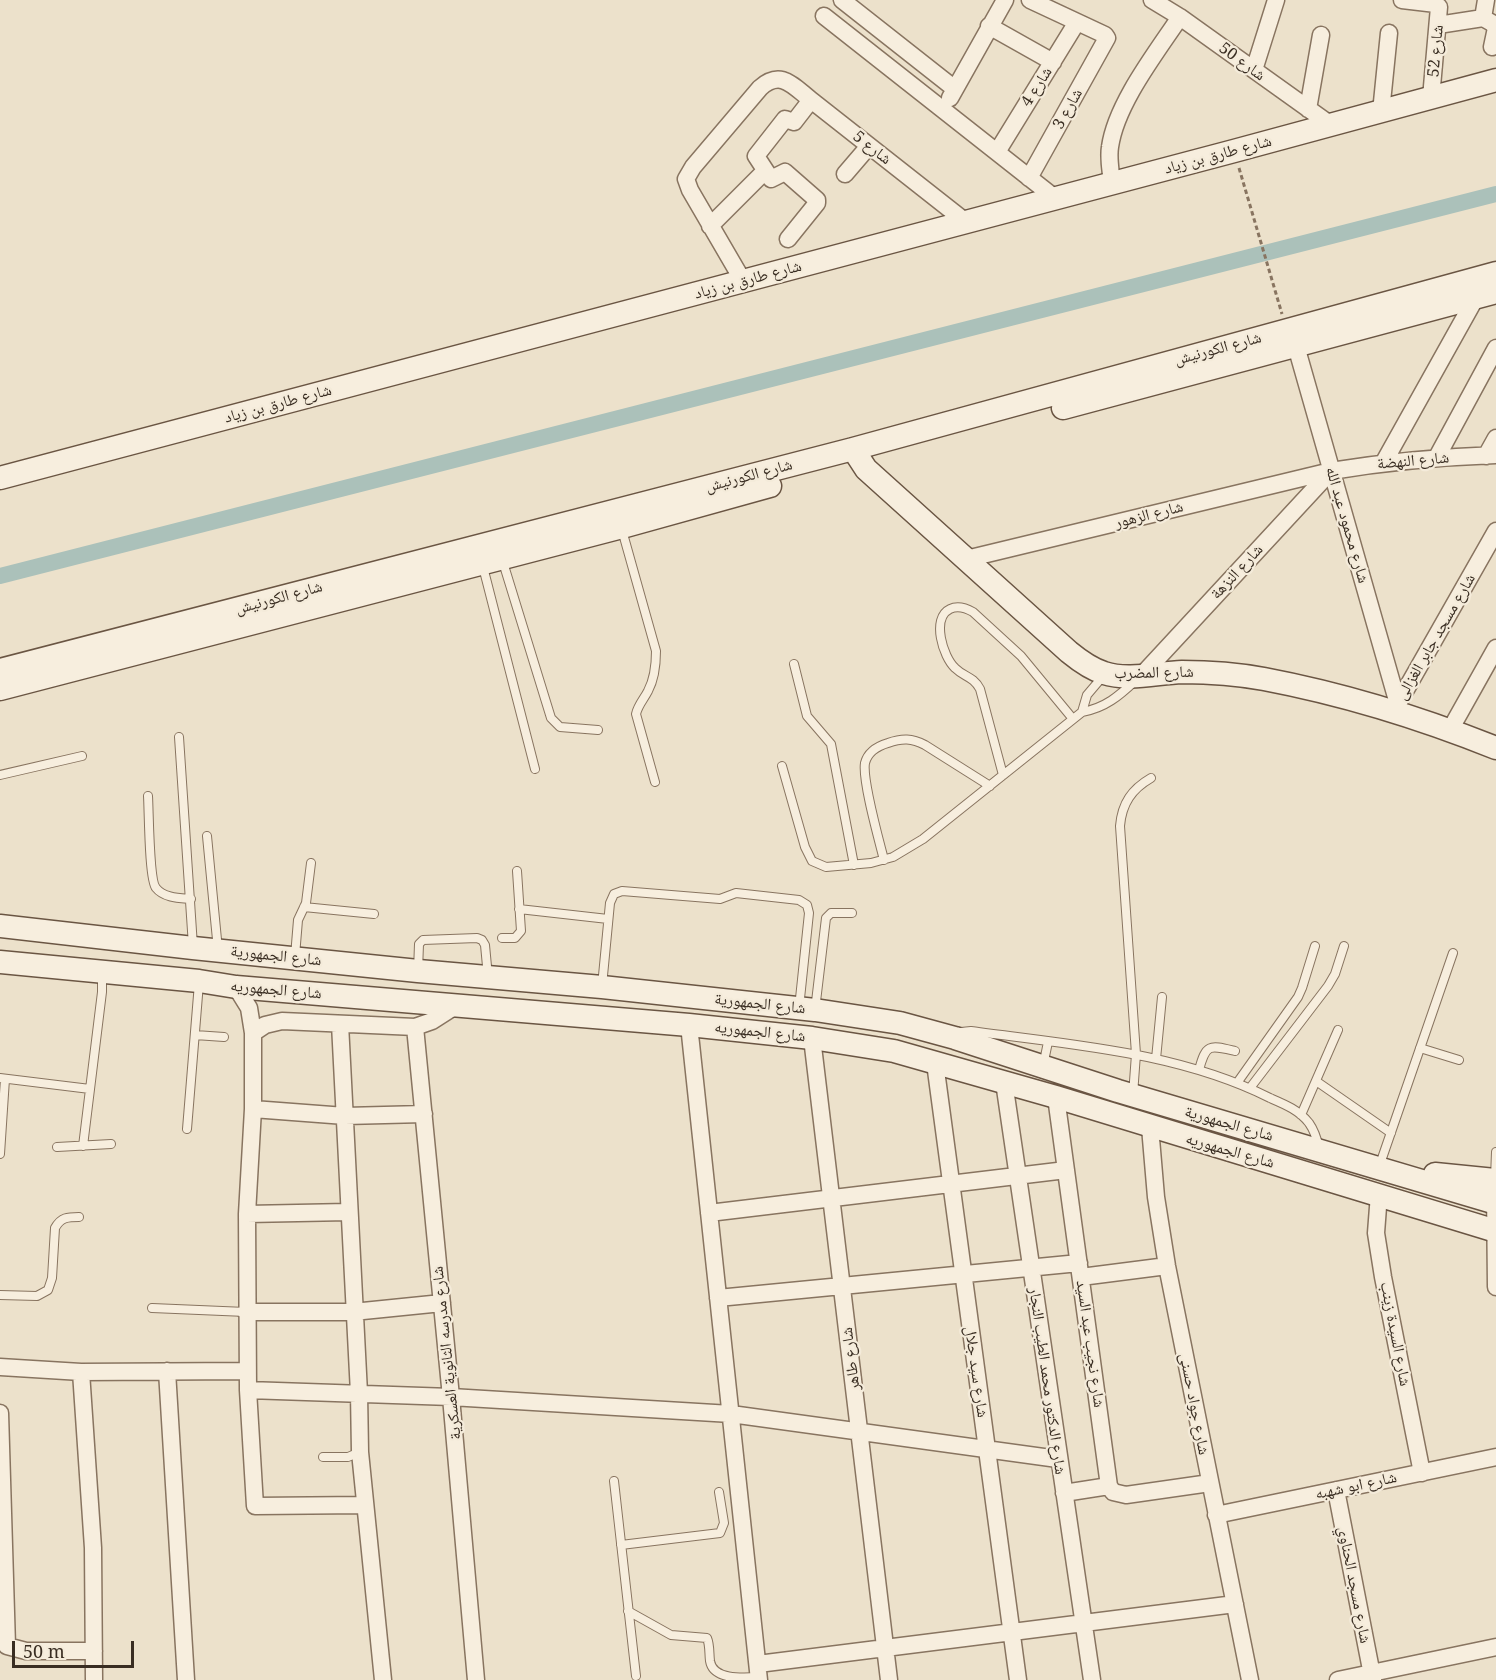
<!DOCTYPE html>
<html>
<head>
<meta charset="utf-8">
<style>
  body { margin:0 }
  #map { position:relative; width:1496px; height:1680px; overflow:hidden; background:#ece1cb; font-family:"Noto Serif",serif }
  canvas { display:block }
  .scale { position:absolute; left:12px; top:1641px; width:122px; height:27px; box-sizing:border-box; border:3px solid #392d22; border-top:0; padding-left:8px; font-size:18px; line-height:21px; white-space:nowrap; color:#392d22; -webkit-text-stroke:4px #f4ebda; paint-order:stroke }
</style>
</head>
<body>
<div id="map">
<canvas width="1496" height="1680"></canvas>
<div class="scale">50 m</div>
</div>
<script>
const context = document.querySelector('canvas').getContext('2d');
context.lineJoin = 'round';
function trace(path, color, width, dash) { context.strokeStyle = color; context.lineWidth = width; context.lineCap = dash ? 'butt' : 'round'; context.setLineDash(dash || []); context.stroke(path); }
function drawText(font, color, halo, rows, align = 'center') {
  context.font = font + ' "Noto Serif","Noto Naskh Arabic",serif'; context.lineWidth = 4.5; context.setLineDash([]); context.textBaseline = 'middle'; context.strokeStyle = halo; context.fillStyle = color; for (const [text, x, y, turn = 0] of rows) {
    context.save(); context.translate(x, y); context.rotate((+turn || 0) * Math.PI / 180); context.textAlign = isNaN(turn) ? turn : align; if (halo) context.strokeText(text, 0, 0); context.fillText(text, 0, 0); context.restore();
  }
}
trace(new Path2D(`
  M0,576L1496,194`), '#abc1ba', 16);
const lane = new Path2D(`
  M622,530L656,651C656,665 655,678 648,691C644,699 638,705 636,714L655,782
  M502,559L551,718L560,727L598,730
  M482,563L535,769
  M794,664L807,716L831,744L854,865
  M1082,712L1087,695L1104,675
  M179,737L193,946
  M782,766L805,847L812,861L826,867L871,863L893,857L923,839L1082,712C1105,708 1119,696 1136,680
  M0,775L82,756
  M1003,775L980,689C973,676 964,677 955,668C943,657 931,618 950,609C958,605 966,608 973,612L1021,656L1073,719
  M148,796C149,811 149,880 156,888C164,898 179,898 191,899
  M207,836L218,950
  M884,860C879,840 862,780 865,763C868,751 878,746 888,743C902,738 912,738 925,745L990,786
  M304,907L374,914
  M519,909L608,919
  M502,938H515L521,931L517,871
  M295,956L298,920L306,903L311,863
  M418,971L419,944L423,940L477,938L482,940L485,945L488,977
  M602,986L610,903L614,894L622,891L720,899L736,893L799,900L807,905L809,913L799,1008
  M815,1010L826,918L831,913H852
  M961,1032L971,1031C1072,1045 1178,1052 1270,1098C1284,1104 1299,1110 1309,1123C1314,1130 1317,1139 1319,1148
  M195,1035L224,1037
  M1420,1048L1459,1060
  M1156,1059L1162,997
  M1043,1066L1048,1042
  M1199,1070C1206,1043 1210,1045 1235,1051
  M0,1078L90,1089
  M1316,1081L1391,1133
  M1237,1083L1298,997L1302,988L1315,946
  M1250,1088L1328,986L1335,974L1344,946
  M1133,1095L1136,1054L1120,826C1122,803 1132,789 1151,778
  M1301,1115L1338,1030
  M187,1129L199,983
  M83,1146L102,992V973
  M57,1147L111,1144
  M0,1154L5,1079
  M1379,1167L1453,953
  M1495,1178L1496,1152
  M0,1295L37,1296L48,1290L52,1278L55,1228C61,1217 68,1217 79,1217
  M152,1308L246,1312
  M323,1457H348L360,1452
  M614,1481L636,1676
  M621,1545L720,1533L724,1523L719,1492
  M628,1611L671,1635L707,1638C710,1645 709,1653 710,1661C713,1680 742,1678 759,1677`);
const street = new Path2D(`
  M842,0L955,89
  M1152,0L1180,17L1331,125
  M1402,0L1436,4L1439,7L1431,98
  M1486,0L1483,18L1492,23L1496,28L1492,47
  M824,16L1055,198
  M1438,25L1483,18
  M989,26L1053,62
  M1254,70L1276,0
  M950,98L1005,0
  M1308,109L1321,35
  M1381,112L1389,33
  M997,152L1077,22
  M845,174L869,146
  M1029,178L1107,38L1105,35L1030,0
  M1112,184C1111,171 1108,159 1110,147C1116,104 1156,53 1180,17
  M710,226L765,171
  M788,239L817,203V200L785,172L771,179L756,156L785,119L794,122L811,100
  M743,281L690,190L686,179L693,167L760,88C781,69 793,86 811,100L966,222
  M1296,346L1398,704
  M1486,456L1496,438
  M1437,457L1496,348
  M1384,462L1475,299
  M966,559L1331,471C1386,462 1440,457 1496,455
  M1143,674L1331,471
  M1396,707L1496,531
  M1450,730L1496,648
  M236,987L249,1008L253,1033V1109L247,1214L248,1390L451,1397L731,1414L1058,1459
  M340,1024L359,1393L360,1452L383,1680
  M689,1025L759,1680
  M415,1027L451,1397L476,1680
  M253,1033L265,1025L282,1021L415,1027L432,1021L457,1005
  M812,1038L889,1680
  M935,1063L1018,1680
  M1004,1082L1092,1680
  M1056,1097L1109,1486L1113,1492L1126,1495L1210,1483
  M253,1109L345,1116L424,1114
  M1150,1127L1156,1197L1167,1266L1250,1680
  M1495,1192L1496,1287
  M1379,1194L1376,1233L1383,1277L1422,1473
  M709,1213L1066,1170
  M247,1214L348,1212
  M1081,1277L1167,1266
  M718,1298L1079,1263
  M246,1312H353L442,1303
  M0,1367L81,1372L247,1371
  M167,1371L186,1680
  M81,1372L93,1548L94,1680
  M248,1390L255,1506L365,1505
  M0,1413L7,1646L26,1651H94
  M1336,1490L1373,1680
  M1064,1493L1109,1486
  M1216,1515L1496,1457
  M758,1664L1235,1604
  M1338,1680L1496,1647`);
const secondary = new Path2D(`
  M1063,408L1496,292
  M853,449L866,469L1069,652C1080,661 1091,669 1104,673C1128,681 1157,673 1182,672C1209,672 1237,674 1264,679C1343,694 1421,718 1496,748
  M0,478L1234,151L1496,80
  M0,670L853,449L1496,273
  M0,689L622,527L770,486
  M0,926L193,948L418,971L602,987L815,1010L900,1023L955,1038L1118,1091L1496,1203
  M0,962L199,981L236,987L689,1025L812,1038L894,1051L1056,1097L1496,1231
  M1435,1174L1496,1180`);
trace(lane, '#887460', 10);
trace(street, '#887460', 19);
trace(secondary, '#6a5543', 25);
trace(new Path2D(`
  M1239,168L1282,314`), '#887460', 3, [4.5, 3]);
trace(lane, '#f7eede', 8);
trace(street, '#f7eede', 16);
trace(secondary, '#f7eede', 22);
drawText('16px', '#392d22', '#f4ebda', [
  ["شارع 52",1436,51,-85],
  ["شارع 50",1242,62,36],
  ["شارع 4",1037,87,-58],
  ["شارع 3",1068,109,-61],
  ["شارع 5",872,148,38],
  ["شارع طارق بن زياد",1218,155,-15],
  ["شارع طارق بن زياد",748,280,-15],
  ["شارع الكورنيش",1218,349,-15],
  ["شارع طارق بن زياد",278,404,-15],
  ["شارع النهضة",1413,461,-5],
  ["شارع الكورنيش",749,476,-15],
  ["شارع الزهور",1149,515,-14],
  ["شارع محمود عبد الله",1347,525,74],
  ["شارع النزهة",1237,572,-47],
  ["شارع الكورنيش",279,598,-15],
  ["شارع مسجد جابر الغزالى",1436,637,-60],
  ["شارع المضرب",1154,673,-1],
  ["شارع الجمهورية",276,956,6],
  ["شارع الجمهوريه",276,990,5],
  ["شارع الجمهورية",760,1004,6],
  ["شارع الجمهوريه",760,1032,6],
  ["شارع الجمهورية",1229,1124,16],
  ["شارع الجمهوريه",1230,1151,16],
  ["شارع السيدة زينب",1395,1334,79],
  ["شارع نجيب عبد السيد",1090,1344,82],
  ["شارع مدرسه الثانوية العسكرية",447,1353,-96],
  ["شارع طاهر",851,1359,-97],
  ["شارع سيد جلال",976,1372,82],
  ["شارع الدكتور محمد الطيب النجار",1047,1381,82],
  ["شارع جواد حسنى",1194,1404,79],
  ["شارع ابو شهبه",1356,1486,-12],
  ["شارع مسجد الحناوي",1354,1585,79]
]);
</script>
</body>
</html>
